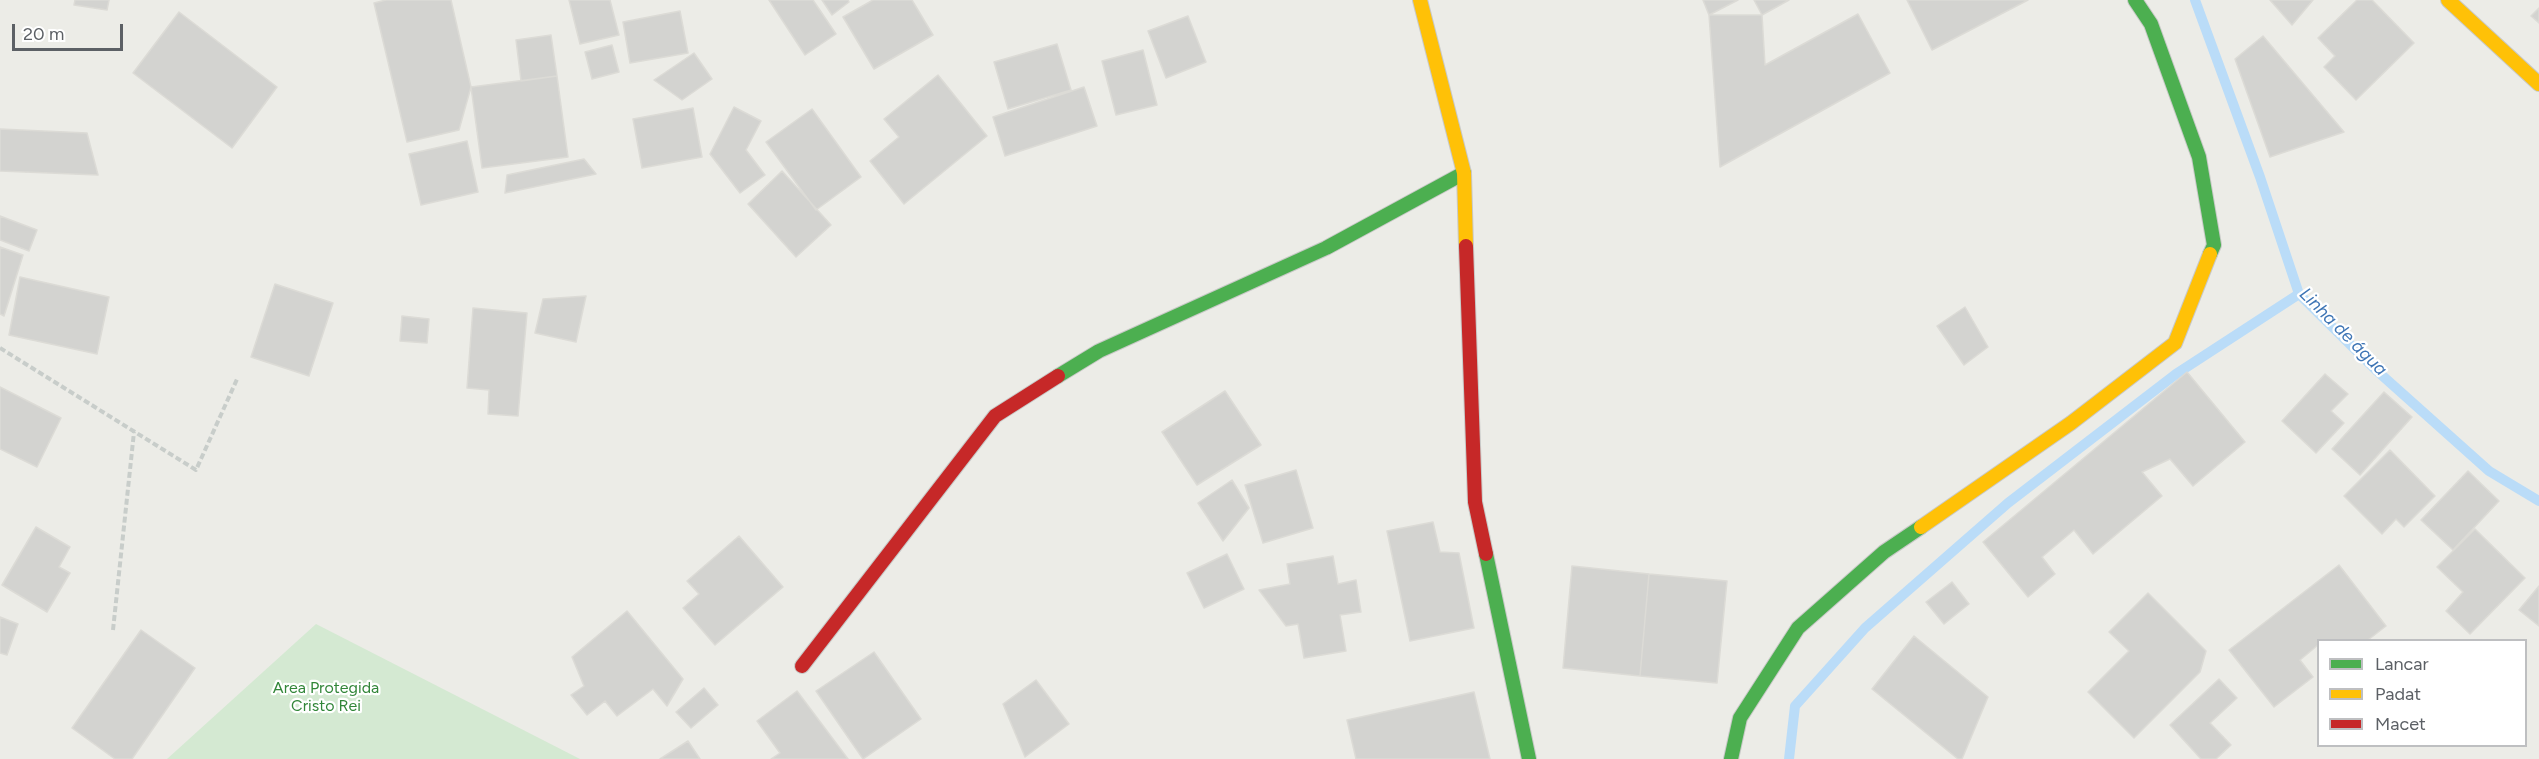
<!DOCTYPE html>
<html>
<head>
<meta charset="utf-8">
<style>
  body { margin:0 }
  #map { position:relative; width:2539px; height:759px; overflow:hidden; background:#ecece7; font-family:Figtree,sans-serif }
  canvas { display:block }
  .legend { position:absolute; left:2317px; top:639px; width:210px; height:108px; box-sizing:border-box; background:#fff; border:2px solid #bebfc1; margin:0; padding:8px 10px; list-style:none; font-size:18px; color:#5c6065 }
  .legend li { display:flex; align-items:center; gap:12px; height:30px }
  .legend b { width:30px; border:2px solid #bebfc1 }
  .scale { position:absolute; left:12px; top:24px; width:111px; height:27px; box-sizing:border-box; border:3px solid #5c6065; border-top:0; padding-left:8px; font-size:18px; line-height:21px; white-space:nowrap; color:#5c6065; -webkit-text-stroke:4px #fff; paint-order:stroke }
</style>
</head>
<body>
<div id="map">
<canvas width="2539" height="759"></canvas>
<ul class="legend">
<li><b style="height:8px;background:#4caf50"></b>Lancar</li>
<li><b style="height:8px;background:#ffc107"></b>Padat</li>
<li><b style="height:8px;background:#c62828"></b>Macet</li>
</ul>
<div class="scale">20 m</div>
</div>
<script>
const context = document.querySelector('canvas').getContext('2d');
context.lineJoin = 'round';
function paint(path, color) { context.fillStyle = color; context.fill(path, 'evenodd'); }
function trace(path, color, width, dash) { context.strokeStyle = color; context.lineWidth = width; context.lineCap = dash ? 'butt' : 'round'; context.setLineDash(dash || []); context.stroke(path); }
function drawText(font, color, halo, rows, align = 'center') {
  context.font = font + ' Figtree,sans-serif'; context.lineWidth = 4.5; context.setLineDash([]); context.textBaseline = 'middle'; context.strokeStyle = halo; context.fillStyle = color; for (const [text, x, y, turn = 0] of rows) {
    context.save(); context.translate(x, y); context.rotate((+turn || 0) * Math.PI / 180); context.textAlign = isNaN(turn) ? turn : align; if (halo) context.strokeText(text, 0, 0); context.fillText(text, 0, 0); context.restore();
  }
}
paint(new Path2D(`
  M316,624L580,759H167Z`), '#d4e9d2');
trace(new Path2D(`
  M2195,0L2260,177L2299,294L2376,370L2489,471L2539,501
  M1789,759L1795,706L1865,628L2008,503L2176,374L2299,294`), '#badcf8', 10);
const building = new Path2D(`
  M75,0H109L107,10L74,5Z
  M386,0H451L471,87L459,130L407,142L374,3Z
  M569,0H610L619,35L580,44Z
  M769,0H813L836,34L805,55Z
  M822,0H848L849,2L832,15Z
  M873,0H912L933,35L874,69L843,17Z
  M1703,0H1738L1709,15Z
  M1754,0H1789L1762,15Z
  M1907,0H2028L1932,50Z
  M2270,0H2313L2292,25Z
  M2357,0H2372L2414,43L2356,100L2324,67L2335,56L2318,38Z
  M2539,8V23L2531,16Z
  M680,11L688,53L630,63L623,22Z
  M179,12L277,87L232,148L133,73Z
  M1858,14L1890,73L1720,167L1709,15H1762L1765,65Z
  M1188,16L1206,62L1166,78L1148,31Z
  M551,35L557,76L521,81L516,40Z
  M2263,36L2344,132L2270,157L2235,59Z
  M1057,44L1071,90L1008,109L994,62Z
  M612,45L619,72L592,79L585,52Z
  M1143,50L1157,105L1116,115L1102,61Z
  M694,53L712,79L682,100L654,80Z
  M938,75L987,136L904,204L870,161L899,137L884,119Z
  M557,76L568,157L482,168L471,87Z
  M1084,87L1097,126L1005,156L993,117Z
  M734,107L761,121L746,150L765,175L740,193L710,154Z
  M693,108L702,157L642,168L633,119Z
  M812,109L861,177L816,210L766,142Z
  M0,129L87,133L98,175L0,171Z
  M467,141L478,192L421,205L409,154Z
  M584,159L596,174L505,193L507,175Z
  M782,171L831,225L796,257L748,204Z
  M0,216L37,230L29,251L0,240Z
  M0,247L23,255L4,316L0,314Z
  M20,277L109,297L97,354L9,335Z
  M275,284L333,303L309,376L251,357Z
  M586,296L576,342L535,333L543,299Z
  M1965,307L1988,347L1964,365L1937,326Z
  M473,308L527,313L518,416L488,414L489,390L467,388Z
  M402,316L429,319L427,343L400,341Z
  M2187,372L2245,442L2193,486L2170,459L2142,472L2162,496L2093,554L2074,530L2042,557L2055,574L2028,597L1983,542Z
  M2325,374L2348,394L2331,411L2344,423L2316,453L2282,421Z
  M0,387L61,418L37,467L0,449Z
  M1225,391L1261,445L1197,485L1162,432Z
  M2384,392L2412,417L2360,475L2332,449Z
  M2390,450L2435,496L2404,527L2396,519L2382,534L2344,496Z
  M1296,470L1313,528L1263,543L1245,485Z
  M2468,471L2499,501L2453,550L2421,520Z
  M1232,480L1249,508L1223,541L1198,503Z
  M1433,522L1440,552L1459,553L1474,628L1410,641L1387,531Z
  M36,527L70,547L59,567L70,573L47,612L2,585Z
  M2475,529L2525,578L2470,634L2446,611L2463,592L2437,567Z
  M739,536L783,587L715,645L683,608L699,594L687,581Z
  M1227,554L1244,589L1204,608L1187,573Z
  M1333,556L1338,584L1356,580L1361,612L1340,615L1346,651L1304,658L1298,624L1286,626L1259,590L1290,584L1287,564Z
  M2339,565L2386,626L2368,640H2318V645L2300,660L2313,677L2274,707L2229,650Z
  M1572,566L1649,574L1640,676L1563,668Z
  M1649,574L1727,581L1717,683L1640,676Z
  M1952,582L1969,604L1944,624L1926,602Z
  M2539,586V626L2519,610Z
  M2148,593L2206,651L2200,672L2134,738L2088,692L2129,651L2109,632Z
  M627,611L683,679L667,706L653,689L617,716L605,701L587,715L571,695L584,686L572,657Z
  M0,617L18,624L7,655L0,653Z
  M141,630L195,668L132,759H115L72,728Z
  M1914,636L1988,697L1962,759H1958L1872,689Z
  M874,652L921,719L863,759L816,691Z
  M2219,679L2237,698L2210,723L2231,745L2216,759H2201L2170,725Z
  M1036,680L1069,724L1025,757L1003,704Z
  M704,688L718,705L691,728L676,712Z
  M797,691L848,759H771L780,753L757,721Z
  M1474,692L1490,759H1356L1347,720Z
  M688,741L700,759H660Z`);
paint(building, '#d3d3d0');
trace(building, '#dcdbd6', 1.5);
const fast = new Path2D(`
  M2135,0L2151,24L2199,157L2214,245L2210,254
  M1058,376L1099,351L1326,248L1464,173
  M1486,554L1529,759
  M1731,759L1740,718L1798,628L1884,552L1921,527`);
const slow = new Path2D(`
  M1420,0L1464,173L1466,246
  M2448,0L2539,84
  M1921,527L2071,423L2175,343L2210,254`);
const jam = new Path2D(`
  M1466,246L1475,502L1486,554
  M802,666L995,416L1058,376`);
trace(fast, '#c8c9c7', 16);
trace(slow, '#c8c9c7', 16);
trace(jam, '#c8c9c7', 16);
trace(new Path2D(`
  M0,348L196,470L238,377
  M113,630L134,432`), '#c8cdca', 4, [6, 3]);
trace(fast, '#4caf50', 14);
trace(slow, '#ffc107', 14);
trace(jam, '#c62828', 14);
drawText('16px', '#328639', '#fff', [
  ["Area Protegida",326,688],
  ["Cristo Rei",326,706]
]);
drawText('italic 18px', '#3e75b5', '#fff', [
  ["Linha de água",2343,332,45]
]);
</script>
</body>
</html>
